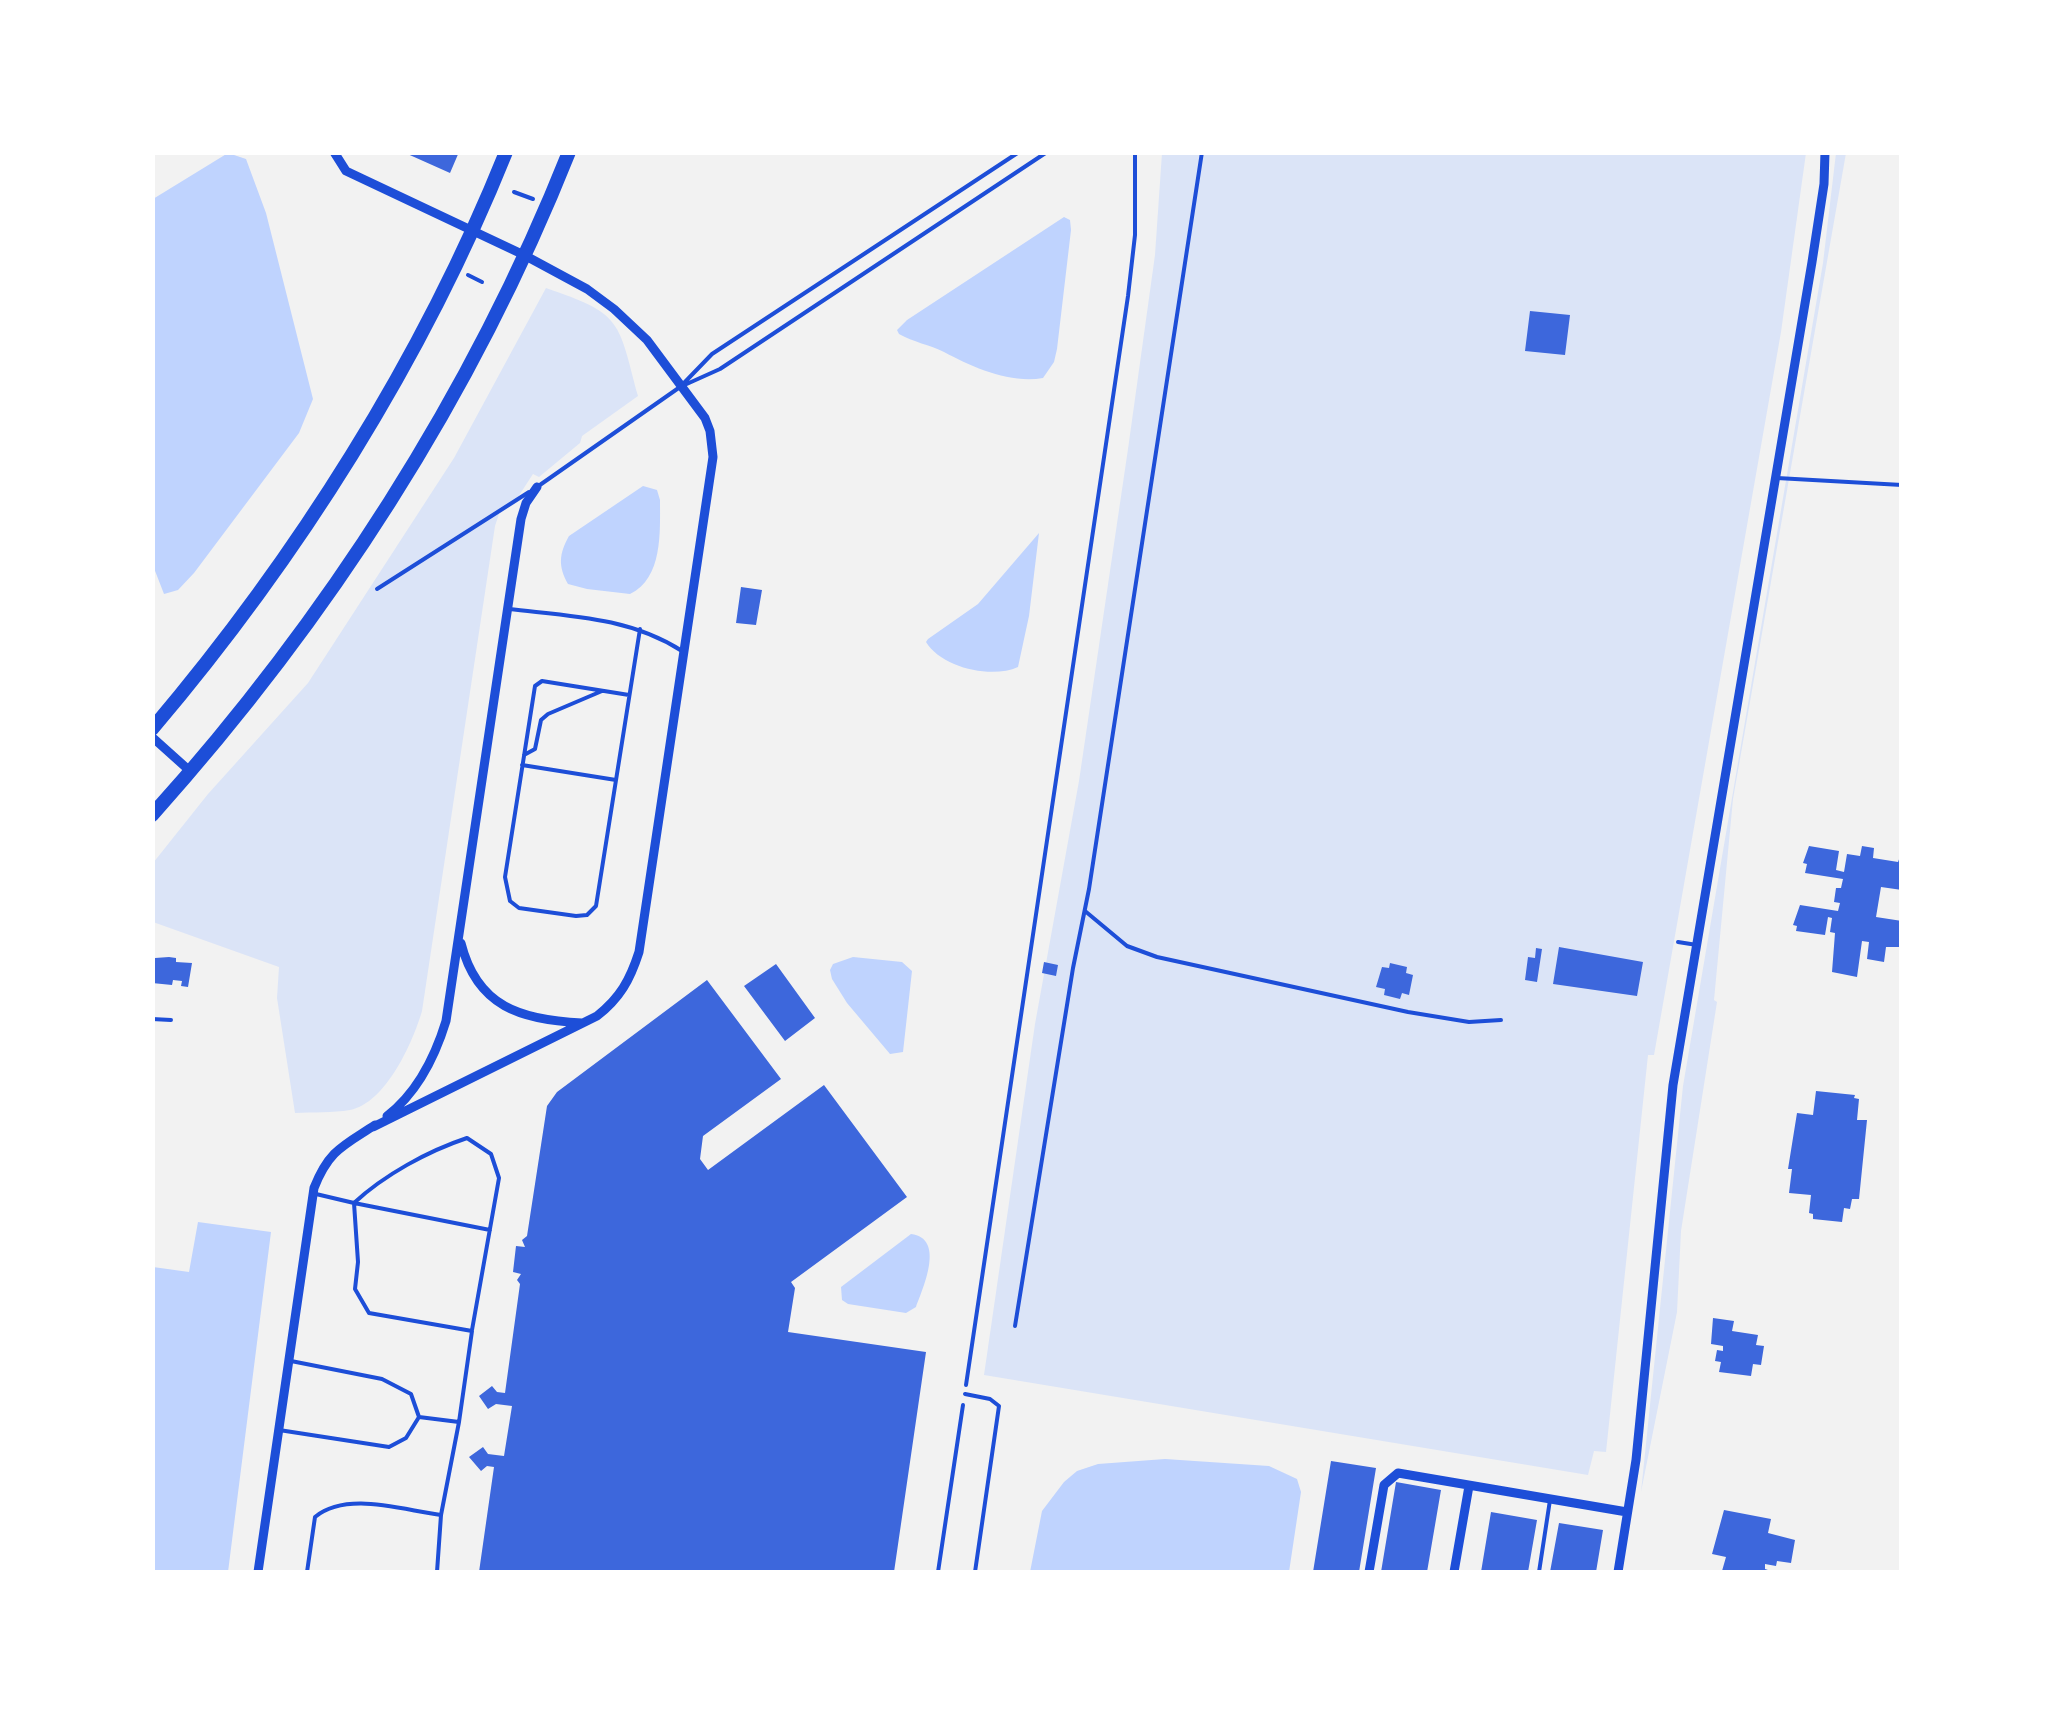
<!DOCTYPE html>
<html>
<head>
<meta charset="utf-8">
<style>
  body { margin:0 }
  #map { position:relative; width:2054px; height:1725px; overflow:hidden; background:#f2f2f2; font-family:"Fira Sans Condensed",sans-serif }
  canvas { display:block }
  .frame { position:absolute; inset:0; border:155px solid #fff; pointer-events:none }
</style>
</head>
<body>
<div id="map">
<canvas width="2054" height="1725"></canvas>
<div class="frame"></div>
</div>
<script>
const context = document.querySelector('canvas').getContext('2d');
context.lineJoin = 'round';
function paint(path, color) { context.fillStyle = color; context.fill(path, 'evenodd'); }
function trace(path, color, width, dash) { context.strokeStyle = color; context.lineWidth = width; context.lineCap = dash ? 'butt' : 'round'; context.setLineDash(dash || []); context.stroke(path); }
paint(new Path2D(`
  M1162,153H1806L1781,332L1654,1055H1648L1606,1452L1594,1451L1588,1475L984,1375L1035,1024L1079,781L1128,449L1155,255Z
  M1836,153H1846L1733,799L1714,1000L1717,1002L1681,1231L1677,1312L1641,1492L1683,1086L1823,263Z
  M546,288C623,314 618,321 638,396L582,436L580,443L539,477L533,474L518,497L500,511L495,526L422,1011C413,1042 386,1103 350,1110C333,1113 313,1112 295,1113L277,998L279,967L153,922V863L208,794L308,683L454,458Z`), '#dbe4f7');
paint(new Path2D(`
  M228,153L246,159L266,213L313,399L299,433L194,573L178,590L164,594L152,563L153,199Z
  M1064,217L1070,220L1071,230L1057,349L1054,362L1043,378C1010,384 972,367 944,352C930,345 913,342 899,334L897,330L907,320Z
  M643,486L657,490L660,500C660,532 663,578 630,594L587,589L568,584C558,566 559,554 569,536Z
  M1039,533L1029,616L1018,667C992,679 942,668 926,642L928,639L978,604Z
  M853,957L902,962L912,971L903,1052L890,1054L847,1003L832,979L830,970L833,964Z
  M198,1222L271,1232L228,1572H153V1267L189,1272Z
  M911,1234C945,1238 924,1286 916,1307L906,1313L848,1304L842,1300L841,1287Z
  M1165,1459L1269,1466L1297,1479L1301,1492L1289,1572H1030L1042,1511L1064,1482L1077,1471L1098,1464Z`), '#bfd3fe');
paint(new Path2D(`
  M403,152H459L450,173Z
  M1530,311L1570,315L1565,355L1525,351Z
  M741,587L762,590L756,625L736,623Z
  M1809,846L1839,851L1836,870L1844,872L1847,854L1860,856L1862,846L1874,848L1873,858L1898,862L1902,851V890L1881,887L1876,917L1902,921V947H1886L1884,962L1867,959L1869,942L1862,941L1857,977L1832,972L1835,933L1830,932L1832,918L1828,917L1825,935L1796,931L1797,926L1793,925L1800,905L1838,911L1840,903L1834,902L1836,888H1841L1843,879L1805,873L1807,864L1803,863Z
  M1559,947L1643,962L1637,996L1553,984Z
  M1536,948L1542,949L1537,982L1525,980L1528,957L1535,958Z
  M169,957L176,958V962L192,963L188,987L181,986L182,981L173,980L172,985L152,983L155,958Z
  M1044,962L1058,965L1056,976L1042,973Z
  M1390,963L1407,967L1406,973L1413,975L1409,995L1402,993L1400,999L1384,995L1385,989L1376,987L1382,967L1389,968Z
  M776,964L815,1018L785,1041L744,986Z
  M707,980L781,1079L703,1136L700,1159L708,1170L824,1085L907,1197L791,1282L795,1288L788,1332L926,1352L894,1572H479L494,1467L487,1466L481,1471L469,1457L483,1447L488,1454L504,1456L512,1406L496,1404L488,1409L479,1396L492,1386L497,1392L505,1393L520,1284L517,1280L521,1274L513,1272L516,1246L525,1247L522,1240L527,1236L547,1106L557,1092Z
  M1816,1091L1855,1095L1854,1098L1859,1099L1857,1120H1867L1859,1199H1852L1850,1209L1844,1208L1842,1222L1813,1219V1214L1809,1213L1811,1195L1789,1193L1792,1169H1788L1797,1113L1813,1115Z
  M1713,1318L1734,1321L1732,1331L1758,1335L1756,1345L1764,1346L1761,1365L1753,1364L1751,1376L1719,1372L1721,1362L1715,1361L1717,1350L1723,1351V1346L1711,1344Z
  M1331,1461L1376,1468L1359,1572H1313Z
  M1396,1482L1441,1490L1427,1572H1381Z
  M1724,1510L1771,1519L1768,1533L1795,1540L1791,1563L1777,1561L1776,1566L1765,1564V1569L1774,1572L1722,1571L1726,1557L1712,1554Z
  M1491,1512L1537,1520L1528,1572H1481Z
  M1559,1523L1603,1530L1596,1572H1550Z`), '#3d67dc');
trace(new Path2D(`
  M514,192L533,199
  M468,275L482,282
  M966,1385L1128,296L1135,235V152
  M938,1572L963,1405`), '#1d4ed8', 4);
trace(new Path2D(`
  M683,384L712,354L1019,152
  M1777,478L1902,485
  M537,487L680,387L720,369L1047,152
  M377,589L529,492
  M509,609C569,616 629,617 682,651
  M629,695L542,681L535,686L505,877L510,901L519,908L576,916L587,915L596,906L640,629
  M524,755L535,749L541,720L548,714L602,691
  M522,765L616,780
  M1085,911L1127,946L1157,957L1408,1012L1469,1022L1501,1020
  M1678,942L1697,945
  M152,1019L171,1020
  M316,1194L354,1203L358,1262L355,1289L369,1313L472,1331L459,1422
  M354,1203C384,1175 428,1151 467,1138L491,1154L499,1178L472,1330
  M354,1203L490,1230
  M1015,1326L1073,968L1089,889L1202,152
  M291,1361L382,1379L411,1394L419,1417
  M965,1394L990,1399L999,1406L975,1572
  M279,1430L389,1447L406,1438L419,1417L459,1422L441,1515
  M307,1572L315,1517C347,1491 402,1510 441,1515L437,1572
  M1539,1572L1550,1500`), '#1d4ed8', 4);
trace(new Path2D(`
  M334,152L346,171L524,255L587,289L614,309L647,340L705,418L710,431L713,457L639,952C630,980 620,998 597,1016L373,1127
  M152,737L191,772
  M461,943C477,1007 521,1020 582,1023
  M387,1116C418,1092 435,1057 446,1021L521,519L526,503L537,487
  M258,1572L314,1188C329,1150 343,1146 375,1125
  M1369,1572L1384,1485L1398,1473L1627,1512
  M1454,1572L1469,1486
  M1618,1572L1636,1460L1673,1085L1812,262L1824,184L1825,152`), '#1d4ed8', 9);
trace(new Path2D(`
  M152,729C297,558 422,361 506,152
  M152,815C327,620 472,396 569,152`), '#1d4ed8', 14);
</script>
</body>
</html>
